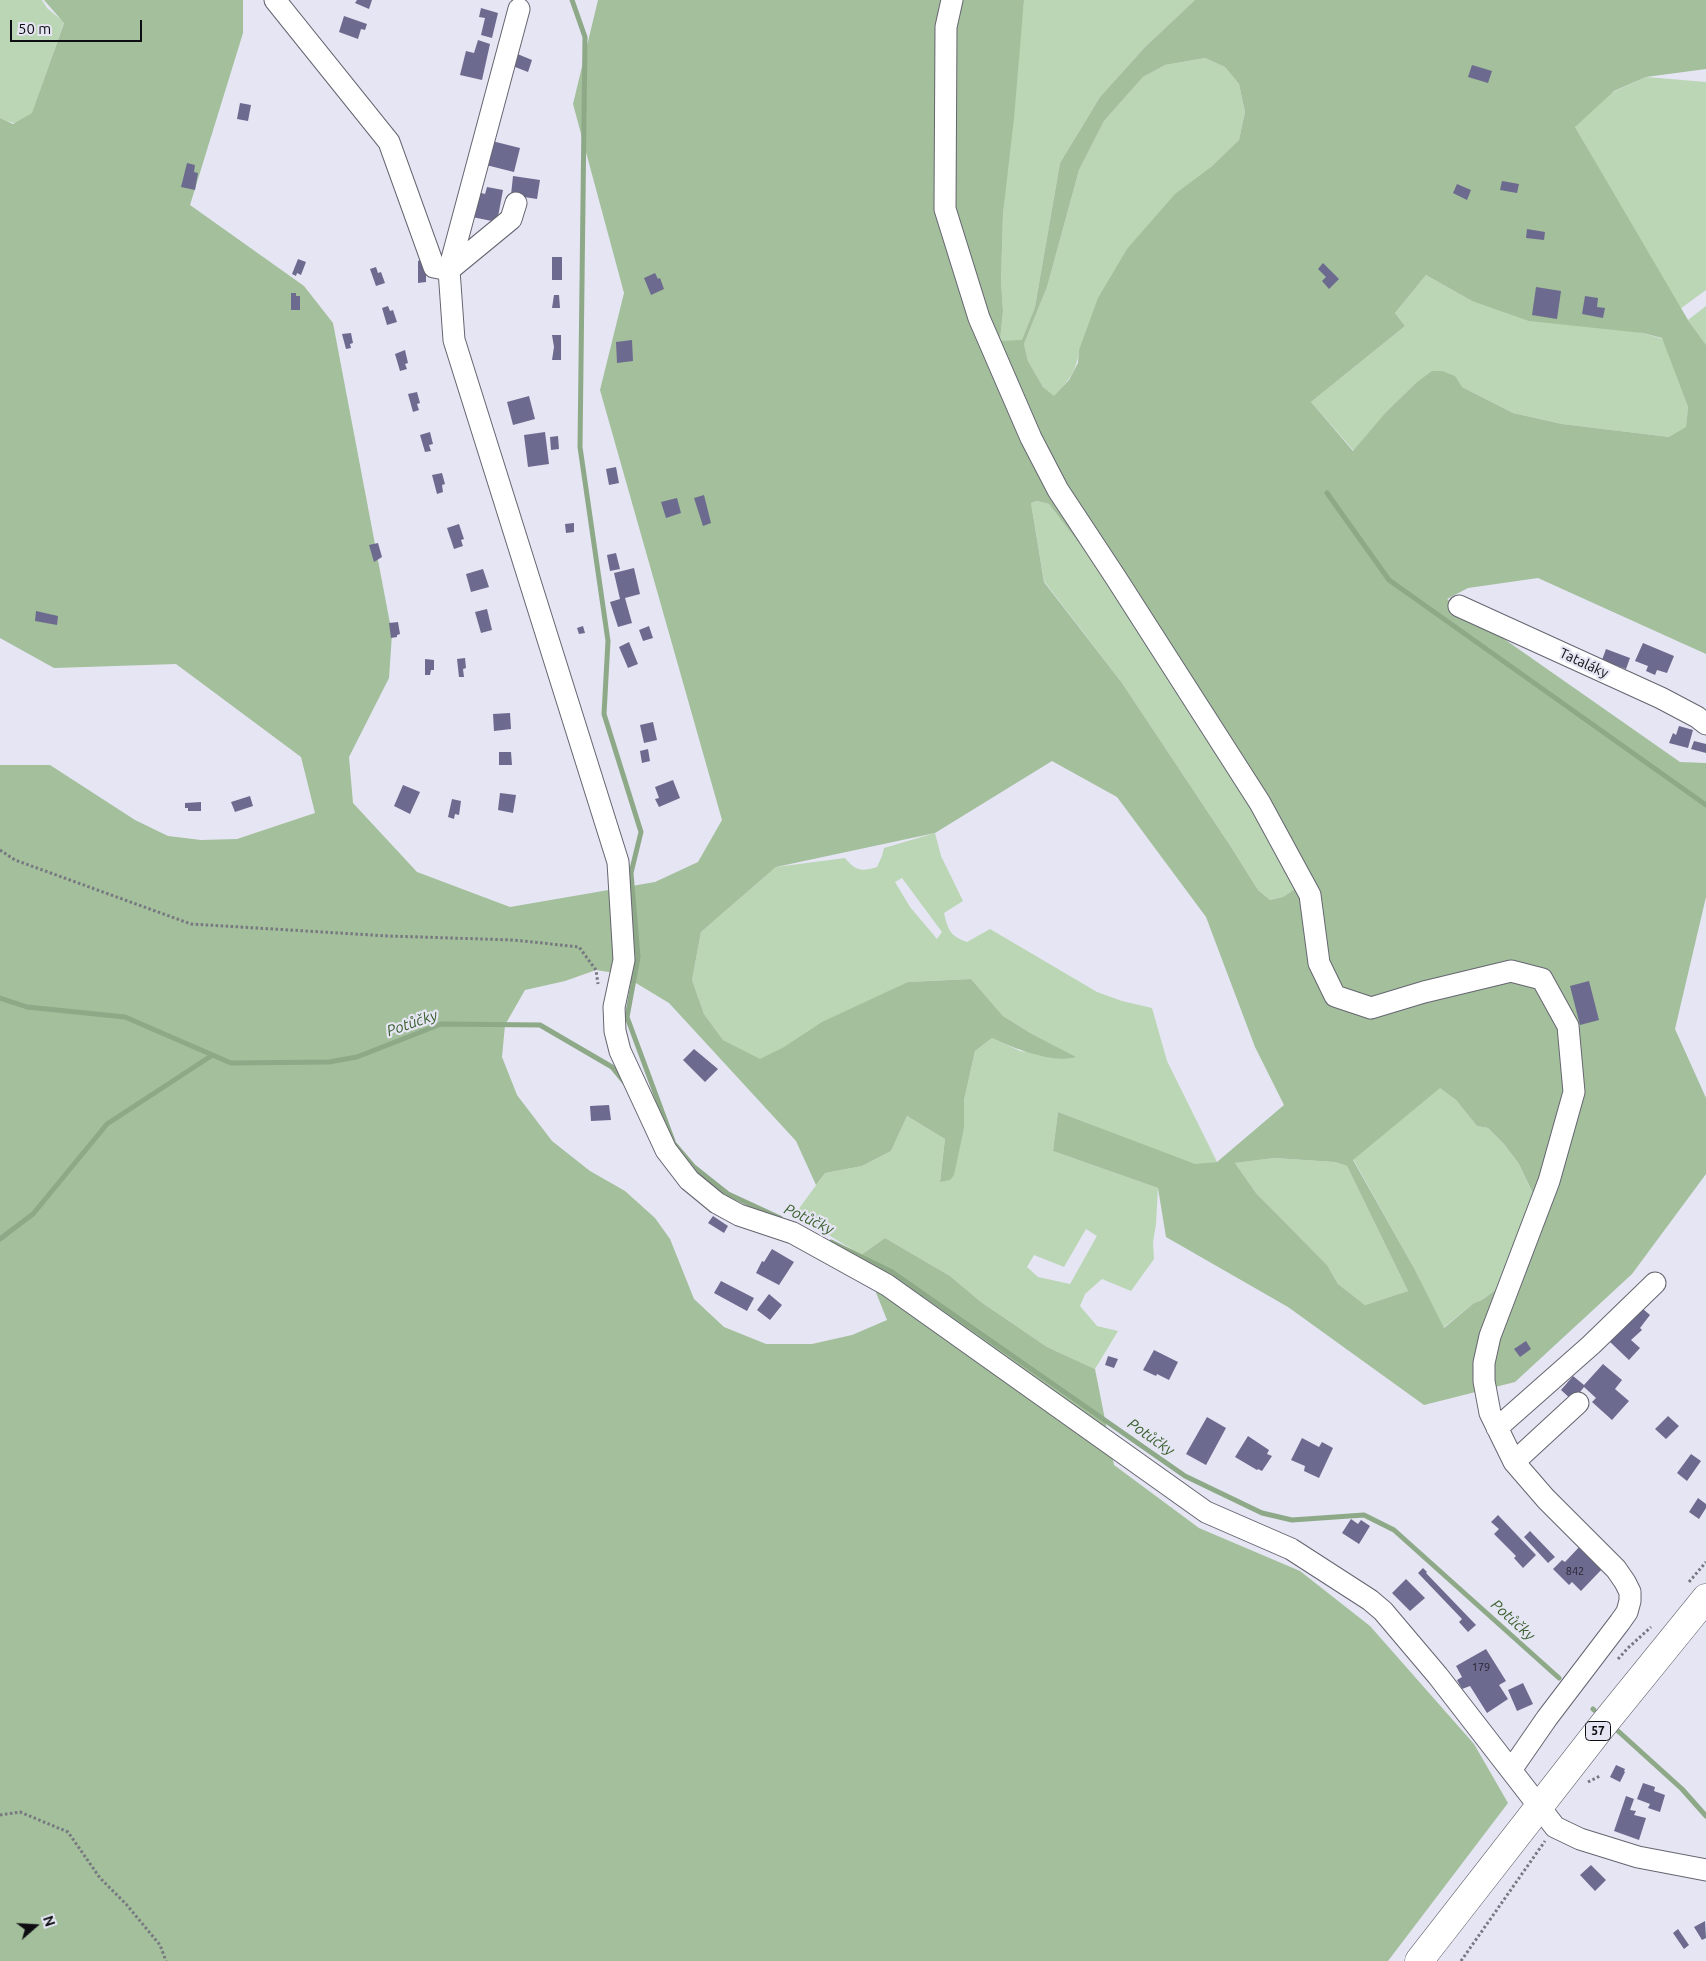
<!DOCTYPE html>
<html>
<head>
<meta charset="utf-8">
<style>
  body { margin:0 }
  #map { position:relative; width:1706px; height:1961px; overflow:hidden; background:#e5e5f3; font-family:Ubuntu,sans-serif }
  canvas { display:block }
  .north { position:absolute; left:10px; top:1901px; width:50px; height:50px; -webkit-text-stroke:4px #e5e5f3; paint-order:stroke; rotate:71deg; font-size:14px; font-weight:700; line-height:20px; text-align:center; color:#0e0e12 }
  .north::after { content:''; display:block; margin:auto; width:18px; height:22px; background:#0e0e12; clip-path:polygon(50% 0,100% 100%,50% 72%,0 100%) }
  .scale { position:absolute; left:10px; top:20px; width:132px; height:22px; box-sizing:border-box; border:2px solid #0e0e12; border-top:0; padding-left:6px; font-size:15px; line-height:18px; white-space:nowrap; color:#0e0e12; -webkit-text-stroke:4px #e5e5f3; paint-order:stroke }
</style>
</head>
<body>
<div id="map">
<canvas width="1706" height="1961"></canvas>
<div class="north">N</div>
<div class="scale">50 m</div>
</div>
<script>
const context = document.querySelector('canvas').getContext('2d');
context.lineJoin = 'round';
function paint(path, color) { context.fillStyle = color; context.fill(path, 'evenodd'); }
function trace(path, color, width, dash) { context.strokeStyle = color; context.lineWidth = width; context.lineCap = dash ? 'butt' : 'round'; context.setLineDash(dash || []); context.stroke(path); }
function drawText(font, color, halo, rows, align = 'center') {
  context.font = font + ' Ubuntu,sans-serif'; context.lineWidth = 4.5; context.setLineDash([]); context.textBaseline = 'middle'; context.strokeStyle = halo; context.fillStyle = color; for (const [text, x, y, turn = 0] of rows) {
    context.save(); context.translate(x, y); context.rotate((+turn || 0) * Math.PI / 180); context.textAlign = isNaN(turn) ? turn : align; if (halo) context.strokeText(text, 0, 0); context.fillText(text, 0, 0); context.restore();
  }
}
paint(new Path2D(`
  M0,0H42L47,8L64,22L32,114C19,125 15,125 0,118Z
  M1024,0H1195L1145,47L1100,97L1060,163L1035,307L1022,341H1000L1003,311L1001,281L1003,214Z
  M1205,58L1225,67L1239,84L1245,112L1239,140L1211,167L1079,350C1077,371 1068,381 1054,397L1043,387L1028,361L1024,344L1047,287L1079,170L1104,121L1143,77L1165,65Z
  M1646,77L1706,82V290L1680,309L1575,127L1589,103Z
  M1426,275L1472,301L1643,333L1663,339L1688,407L1686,428L1669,437L1562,424L1513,413L1462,387L1416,383L1386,412L1354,451L1311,402L1405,326L1395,313Z
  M1706,306V345L1688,320Z
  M1037,501L1049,504L1108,581L1203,735L1264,824L1296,889L1283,897L1270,900L1258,890L1231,847L1122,683L1044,581L1031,503Z
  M935,833L941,856L963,901L944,913C948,930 950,936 967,942L990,929L1097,992L1122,1001L1152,1008L1167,1061L1217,1162L1195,1165L1058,1112L1053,1151L1158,1188L1156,1224L1153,1242L1154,1259L1131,1291L1102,1279L1085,1294L1080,1306L1097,1326L1118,1331L1095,1369L1047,1347L981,1302L950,1276L885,1238L861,1255L795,1214L825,1173L862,1166L891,1151L907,1116L945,1139L940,1181L950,1180L964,1128V1100L975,1051L992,1038L1020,1051L1075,1057L1032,1034L1003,1016L971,979L908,982L760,1060L723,1040L704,1014L692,980L701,932L776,867L845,858C856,871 861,872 877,867L882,856L884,848ZM902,878L942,932L937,939L910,907L895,882ZM1086,1229L1097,1236L1070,1284L1038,1277L1027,1267L1034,1255L1064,1267Z
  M1439,1087L1456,1100L1477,1126L1488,1128L1504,1144L1519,1164L1535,1199L1506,1282L1482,1300L1474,1303L1443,1328L1414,1268L1353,1159Z
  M1274,1158L1335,1162L1347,1166L1408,1291L1365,1305L1338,1284L1327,1265L1256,1193L1235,1163Z`), '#bbd6b4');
paint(new Path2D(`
  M44,0H243V33L190,205L304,286L333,323L392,634L389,678L349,757L353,803L417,872L510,907L655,882L698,862L722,820L600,390L624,293L573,104L598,0H1024L1014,118L1003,214L1001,281L1003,311L1000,341L1022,340L1035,307L1060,163L1100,97L1145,47L1195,0H1706V69L1646,77L1614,91L1575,127L1688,320L1706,345V654L1538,578L1468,588L1447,599L1680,762L1706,763V897L1675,1029L1706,1098V1174L1632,1274L1515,1382L1424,1405L1288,1307L1166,1237L1158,1188L1053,1151L1058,1112L1195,1164L1217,1162L1284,1105L1255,1047L1206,917L1117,797L1052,761L935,833L776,867L701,932L692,980L704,1014L723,1040L760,1059L784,1047L822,1022L908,982L971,979L1003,1016L1032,1034L1076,1057C1053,1064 1013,1048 992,1038L975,1051L964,1100V1128L954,1175L950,1180L940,1182L945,1139L907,1116L891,1151L862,1166L825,1173L816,1185L796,1141L669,1003L621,974L596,970L565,981L525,990L505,1025L502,1057L517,1095L552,1141L590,1171L625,1191L655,1218L670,1239L694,1299L724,1327L766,1344H812L852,1335L887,1320L861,1255L885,1238L950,1276L981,1302L1047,1347L1095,1369L1114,1465L1199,1528L1300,1571L1370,1626L1474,1744L1508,1803L1388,1961H0V765H50L135,820L168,836L201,840L237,839L315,813L301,757L176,664L54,668L0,638V118L13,124L32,113L64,23ZM1205,58L1225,67L1239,84L1245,112L1239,140L1211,167L1175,194L1127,249L1098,298L1079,350L1078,363L1069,380L1054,396L1043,387L1028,361L1024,344L1047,287L1079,170L1104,121L1143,77L1165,65ZM1426,275L1472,301L1529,321L1643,333L1662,338L1688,407L1686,427L1669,437L1562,424L1513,413L1462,387L1455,376L1442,371H1432L1416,383L1386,412L1353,451L1311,402L1405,326L1395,313ZM1037,501L1049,504L1108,581L1203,735L1264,824L1295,889L1283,897L1270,900L1258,890L1231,847L1122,683L1044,582L1031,503ZM1440,1088L1456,1100L1477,1126L1488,1128L1504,1144L1519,1164L1535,1198L1506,1282L1482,1300L1474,1303L1444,1328L1414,1268L1353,1160ZM1274,1158L1335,1162L1347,1166L1408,1291L1365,1305L1338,1284L1327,1265L1256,1193L1235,1163Z`), '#a3bf9b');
trace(new Path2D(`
  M572,0L585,37L580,447L608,641L604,714L641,832L631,873L638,957L627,1017L673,1141
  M1327,493L1389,580L1706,805
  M0,998L27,1007L125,1017L231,1063L329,1062L357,1057L441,1024L540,1025L612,1067L625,1083
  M671,1140L694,1167L728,1194L780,1218
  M0,1239L33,1214L107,1124L211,1056
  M831,1242L892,1272L1185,1476L1262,1513L1292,1520L1364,1515L1394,1530L1559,1678
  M1593,1709L1594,1710
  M1618,1731L1682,1789L1706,1816`), '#8ea987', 5);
paint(new Path2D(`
  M357,0H372L369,9L355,3Z
  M481,8L498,13L492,38L481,35L485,18L479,17Z
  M344,16L367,24L365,30L361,29L358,39L339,32Z
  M478,40L490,44L482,80L460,75L466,51L474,53Z
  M515,53L532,60L528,72L510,65Z
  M1472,65L1492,71L1488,83L1468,77Z
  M240,103L251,105L248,121L237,119Z
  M484,139L520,148L514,172L478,163Z
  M187,163L195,165L194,172L198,173L195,190L181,187Z
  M513,176L540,180L537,199L511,195Z
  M1502,181L1519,184L1517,193L1500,190Z
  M1457,184L1471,190L1467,200L1453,193Z
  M487,187L503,190L497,222L472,217L478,192L485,194Z
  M1527,229L1545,232L1544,240L1526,238Z
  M552,257H562V280H552Z
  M298,259L306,262L301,275L297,273L296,276L292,274Z
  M422,259L426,261V282L418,283V261Z
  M1323,263L1339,279L1329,289L1322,281L1326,277L1318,269Z
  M376,267L378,273L381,272L385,283L376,286L370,269Z
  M655,273L658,279L660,278L664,289L651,295L644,278Z
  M1536,287L1561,291L1557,319L1532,315Z
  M291,293H296V296H300V310H291Z
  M554,295H559L560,308H552Z
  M1585,296L1598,298L1597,307L1605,308L1603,318L1582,314Z
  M388,306L390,311L393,310L397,322L387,325L382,308Z
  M351,333L353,343L350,344L351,348L346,349L342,334Z
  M552,335H561V360H552L554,347Z
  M632,340L633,361L617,363L616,342Z
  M405,350L408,363L405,364L407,369L400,371L395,354Z
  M417,392L420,403L417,404L419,410L413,412L408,394Z
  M529,396L535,419L513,425L507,402Z
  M430,432L433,444L429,445L431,451L425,452L420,435Z
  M545,432L549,464L528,467L524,435Z
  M558,436L559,449L551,450L550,437Z
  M616,467L619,483L609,485L606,469Z
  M442,473L445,484L442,485L443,492L437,494L432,475Z
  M704,495L711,523L703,526L694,498Z
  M677,498L681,513L666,518L661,502Z
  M574,523V532L566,533L565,524Z
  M459,524L464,539L461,540L463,546L454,549L447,528Z
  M378,543L382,557L374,562L369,545Z
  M616,553L620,569L610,571L607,555Z
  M634,568L640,594L625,598L632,623L618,627L610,602L620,599L614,573Z
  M483,569L489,587L471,592L466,574Z
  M487,609L492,630L481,633L475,612Z
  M36,611L58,616L57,625L35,621Z
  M398,622L400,634L397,635V637L391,638L389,623Z
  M583,626L585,633L579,634L577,628Z
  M649,626L653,638L643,641L639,630Z
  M629,642L638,664L628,668L619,647Z
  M1643,643L1674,656L1667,673L1657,670L1655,675L1646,671L1648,666L1635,661Z
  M1606,649L1630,658L1626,669L1602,660Z
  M465,658L466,668L463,669L464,677H459L457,659Z
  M425,659L434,660V670H431L430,675H425Z
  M510,713L511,729L494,731L493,714Z
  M653,722L657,740L644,743L640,725Z
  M1679,726L1693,730L1688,748L1669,743L1673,733L1676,735Z
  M1694,741L1706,744V753L1691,749Z
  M648,749L650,761L642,763L640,751Z
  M499,752H511L512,765H499Z
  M673,780L680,798L659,807L655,799L659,798L655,787Z
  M403,785L420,792L410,814L394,806Z
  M500,793L516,795L513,813L498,810Z
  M250,796L253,806L235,812L231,802Z
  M452,799L461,801L459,815L455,814L454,819L448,817Z
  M201,802V811H188V808H185V803Z
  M1589,981L1599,1020L1580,1025L1570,986Z
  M694,1049L718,1069L705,1082L683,1060Z
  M609,1105L611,1120L591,1121L590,1106Z
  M713,1216L728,1226L724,1233L708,1223Z
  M772,1249L794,1262L779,1285L756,1273L762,1261L764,1262Z
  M721,1281L754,1298L747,1311L714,1293Z
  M769,1294L782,1305L770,1320L757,1310Z
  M1643,1309L1650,1315L1640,1328L1642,1330L1631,1340L1640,1348L1629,1360L1609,1341L1630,1319L1632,1321Z
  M1526,1341L1531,1349L1520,1357L1514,1349Z
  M1154,1350L1178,1362L1169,1380L1157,1374L1156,1376L1143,1370Z
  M1108,1356L1118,1359L1114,1368L1105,1365Z
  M1603,1364L1622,1380L1615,1389L1629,1401L1612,1420L1592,1402L1596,1398L1584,1387L1573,1401L1561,1390L1573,1376L1584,1385Z
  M1668,1416L1679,1426L1666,1439L1655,1429Z
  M1207,1417L1226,1428L1206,1465L1186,1454Z
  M1248,1436L1269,1450L1267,1454L1272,1456L1262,1471L1258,1469L1257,1470L1235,1457Z
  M1302,1438L1319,1447L1322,1442L1333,1448L1319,1478L1304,1471L1305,1466L1291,1460Z
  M1691,1454L1701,1461L1687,1481L1677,1473Z
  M1698,1498L1706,1504V1508L1699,1519L1689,1512Z
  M1498,1515L1536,1555L1523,1568L1514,1558L1516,1556L1494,1534L1499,1529L1491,1522Z
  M1351,1519L1358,1524L1361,1520L1370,1526L1359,1544L1342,1533Z
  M1530,1531L1555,1557L1548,1563L1524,1537Z
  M1582,1544L1603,1568L1581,1591L1572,1582L1569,1585L1553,1569L1562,1560L1565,1562Z
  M1423,1568L1427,1572L1426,1573L1476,1625L1468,1632L1459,1622L1462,1619L1418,1573Z
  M1406,1579L1425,1598L1410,1611L1392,1593Z
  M1486,1649L1506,1681L1499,1685L1508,1699L1487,1713L1470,1686L1462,1689L1457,1680L1462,1677L1456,1666Z
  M1523,1683L1533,1704L1517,1711L1508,1690Z
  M1616,1765L1625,1769L1624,1771L1625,1772L1620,1782L1610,1777Z
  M1643,1783L1655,1787L1654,1791L1665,1795L1660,1812L1648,1808L1650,1804L1637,1799Z
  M1626,1796L1634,1799L1630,1810L1636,1811L1634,1815L1646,1818L1639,1840L1614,1831Z
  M1591,1865L1606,1880L1595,1891L1580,1875Z
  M1705,1921L1706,1938L1702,1940L1694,1927Z
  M1678,1929L1689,1945L1684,1949L1673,1933Z`), '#6d6a8f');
const minor = new Path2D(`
  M275,0L389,142L434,267L449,270L511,219L516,203
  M952,0L946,27L945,209L979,318L1031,438L1058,490L1116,578L1260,803L1310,895L1319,963L1335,996L1371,1008L1424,992L1511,971L1542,979L1568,1026L1574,1092L1549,1181L1490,1336L1484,1363V1381L1490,1413L1514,1462L1546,1499L1616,1569L1625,1582L1630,1592V1601L1627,1612L1620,1622L1547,1718L1511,1770
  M519,9L449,270L454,340L618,862L624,960L614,1007L615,1031L620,1051L666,1150L689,1180L717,1203L739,1215L793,1233L887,1285L1206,1512L1291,1549L1370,1600L1383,1611L1438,1676L1555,1827L1580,1839L1638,1857L1706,1870
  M1459,606L1661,698L1697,717L1706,724
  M1497,1428L1591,1345L1655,1283
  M1514,1462L1578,1403`);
const major = new Path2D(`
  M1419,1961L1599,1730L1706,1598`);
trace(minor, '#656571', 23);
trace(major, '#656571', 29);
trace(new Path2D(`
  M0,850L15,860L191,924L388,936L514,940L579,947L596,970L598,984
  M1689,1582L1706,1562
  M1618,1659L1628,1648L1651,1627
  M1588,1782L1600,1776
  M0,1815L20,1812L68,1832L100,1878L126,1904L160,1945L166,1961
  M1461,1961L1545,1841`), '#787881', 3, [2.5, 2.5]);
trace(minor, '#fff', 21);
trace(major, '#fff', 28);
drawText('11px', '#262531', null, [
  ["842",1575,1571],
  ["179",1481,1667]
]);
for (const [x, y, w] of [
  [1598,1731,25]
]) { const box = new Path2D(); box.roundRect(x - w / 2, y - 9.5, w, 19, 4); context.fillStyle = '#e5e5f3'; context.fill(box); trace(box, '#0e0e12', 1); }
drawText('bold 12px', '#0e0e12', null, [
  ["57",1598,1731]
]);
drawText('14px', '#0e0e12', '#e5e5f3', [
  ["Tataláky",1584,663,25]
]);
drawText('italic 15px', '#3a602f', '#e5e5f3', [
  ["Potůčky",412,1023,-19],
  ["Potůčky",809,1219,25],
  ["Potůčky",1151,1437,35],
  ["Potůčky",1513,1620,42]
]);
</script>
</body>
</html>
